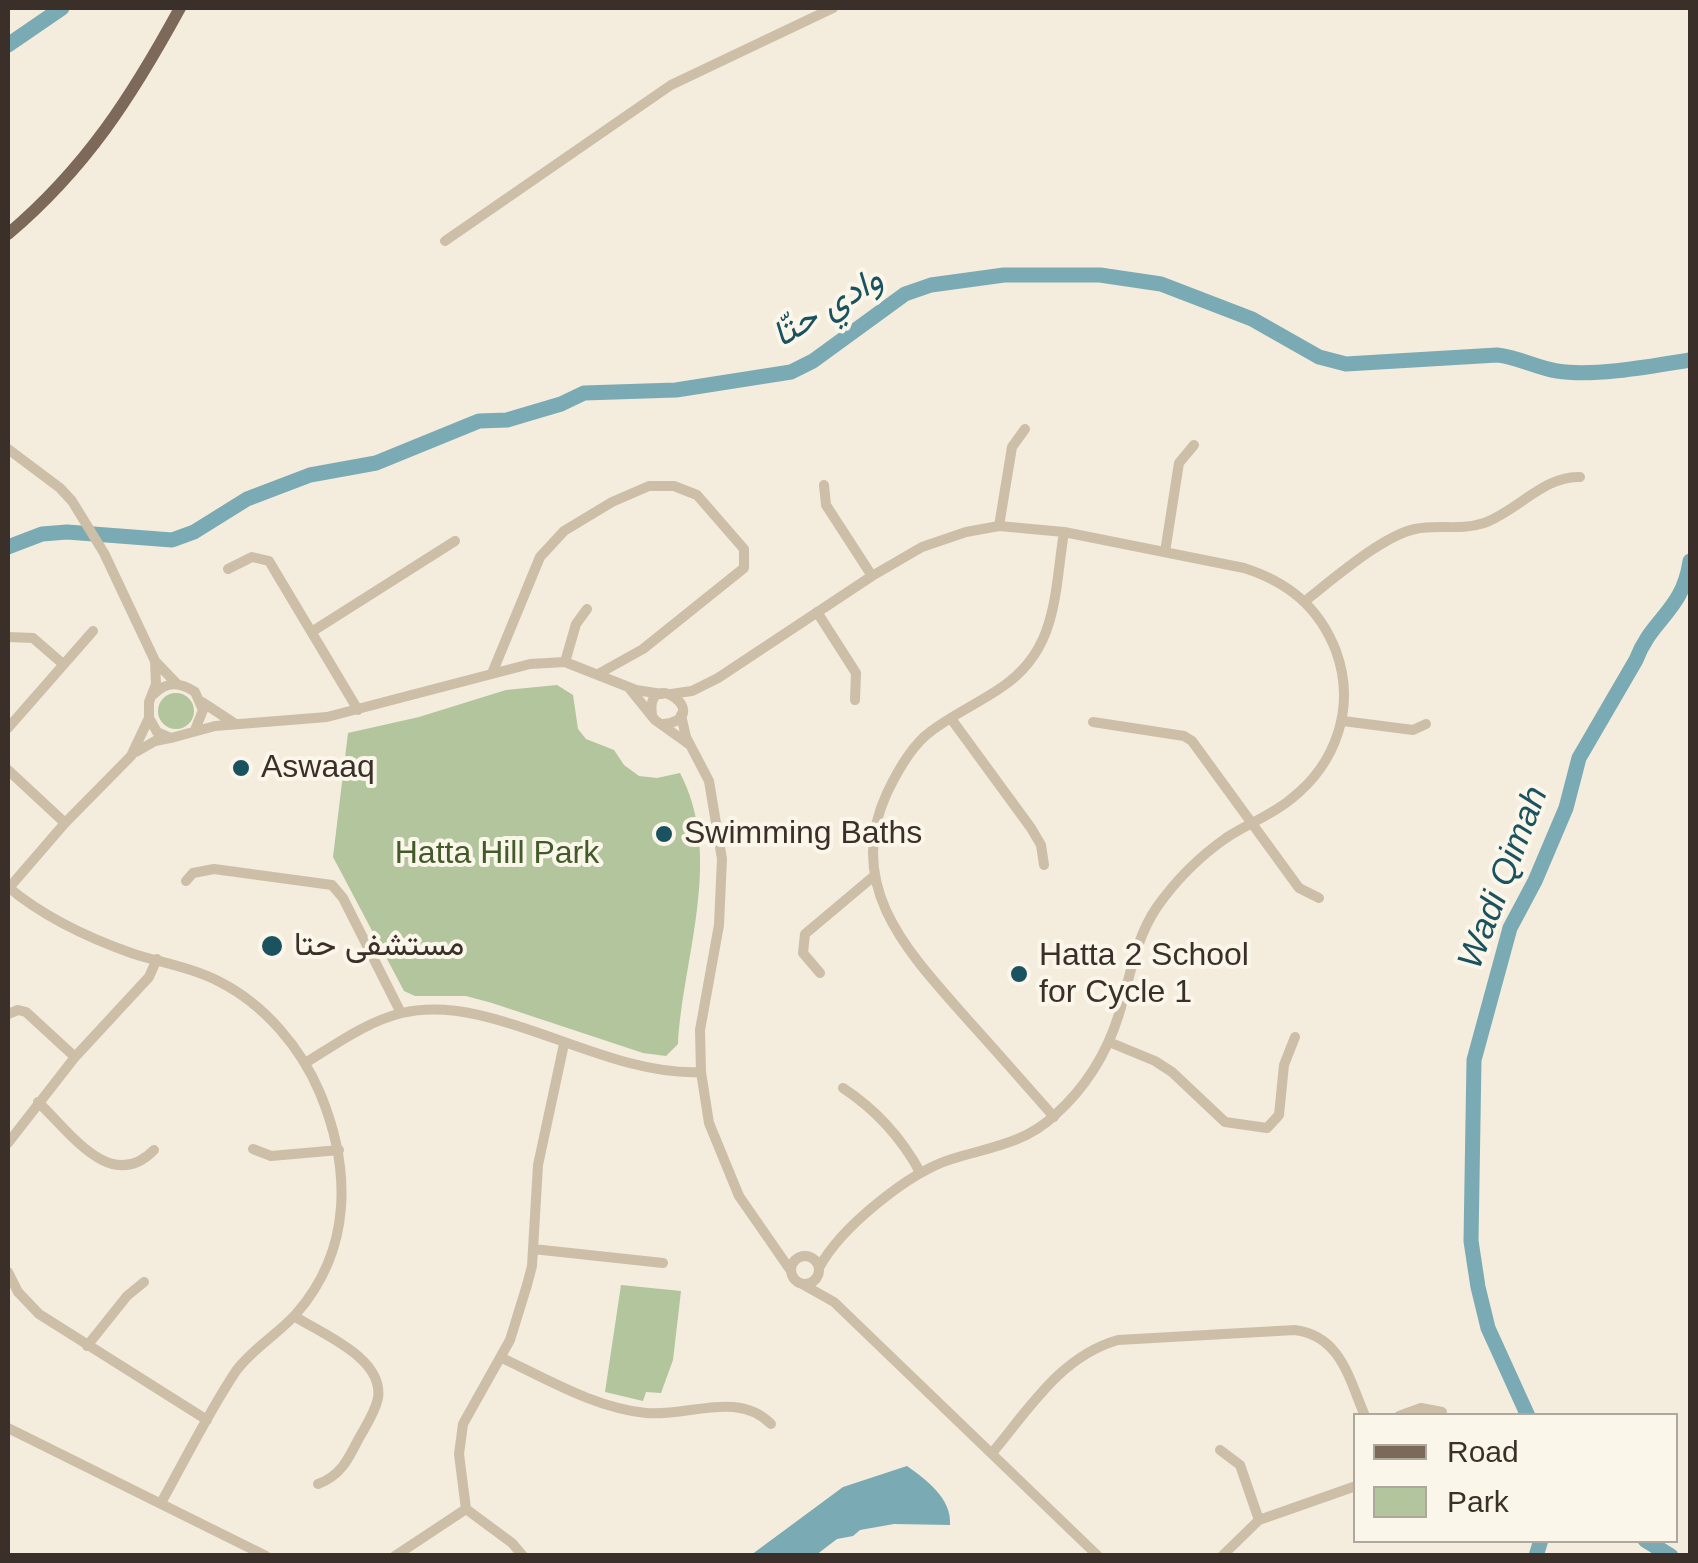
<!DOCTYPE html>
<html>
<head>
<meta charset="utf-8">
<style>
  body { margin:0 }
  #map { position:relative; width:1698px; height:1563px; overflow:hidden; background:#f4ecdd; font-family:Helvetica,sans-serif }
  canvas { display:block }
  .frame { position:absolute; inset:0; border:10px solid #3a3029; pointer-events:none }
  .legend { position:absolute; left:1353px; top:1413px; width:325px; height:130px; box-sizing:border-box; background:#fbf6ea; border:2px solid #aea79d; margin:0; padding:12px 18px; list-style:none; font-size:30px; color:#3a3029 }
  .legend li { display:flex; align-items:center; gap:20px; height:50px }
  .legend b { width:50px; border:2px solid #aea79d }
</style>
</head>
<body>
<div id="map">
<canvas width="1698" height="1563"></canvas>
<div class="frame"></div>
<ul class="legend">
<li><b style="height:12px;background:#7d6959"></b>Road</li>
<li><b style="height:28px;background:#b2c59c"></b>Park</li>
</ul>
</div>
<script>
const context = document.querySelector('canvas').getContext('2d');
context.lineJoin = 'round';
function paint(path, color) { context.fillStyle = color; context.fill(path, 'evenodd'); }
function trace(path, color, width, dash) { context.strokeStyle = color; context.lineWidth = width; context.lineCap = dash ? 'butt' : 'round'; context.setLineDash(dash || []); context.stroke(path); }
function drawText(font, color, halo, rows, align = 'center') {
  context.font = font + ' Helvetica,Vazirmatn,sans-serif'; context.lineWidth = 8; context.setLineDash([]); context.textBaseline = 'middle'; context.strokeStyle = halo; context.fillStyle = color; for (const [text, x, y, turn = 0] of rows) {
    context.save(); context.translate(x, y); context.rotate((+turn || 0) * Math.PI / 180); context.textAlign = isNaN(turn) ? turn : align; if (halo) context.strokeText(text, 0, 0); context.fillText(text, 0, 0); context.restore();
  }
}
paint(new Path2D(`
  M557,685L573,695L578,729L586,739L614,750L624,765L639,776L657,778L680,773C724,857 683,956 678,1044L666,1056L643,1053L492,1003L466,996H415L404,991L333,857L348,733L419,717L506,690Z
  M158 711a18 18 0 1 1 36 0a18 18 0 1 1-36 0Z
  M621,1285L681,1291L673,1360L661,1393L646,1392L643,1401L605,1392Z`), '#b2c59c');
paint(new Path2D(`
  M907,1466C927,1480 952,1499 950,1525L894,1524L860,1530L853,1536L837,1539L816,1555H751L843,1487Z`), '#7aaab3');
trace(new Path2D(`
  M8,45L62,8
  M8,547L42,534L67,532L172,540L194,532L247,499L310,475L376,463L479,421L507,420L561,404L584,393L676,390L791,372L813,361L905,294L931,285L1004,275H1100L1161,284L1252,319L1319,357L1346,364L1497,355C1518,357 1537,368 1557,371C1594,377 1653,366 1690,360
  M1528,1416L1488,1328L1478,1287L1471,1241L1474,1060L1510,928L1535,881L1566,808L1579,758L1636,660C1651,619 1683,611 1690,561
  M1645,1540L1671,1556
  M1536,1556L1541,1540`), '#7aaab3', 15);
trace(new Path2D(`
  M445,241L671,85L833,8
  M8,449L60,488L72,501L104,553L155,661L177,684
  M824,485L826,505L872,576
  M999,526L1012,447L1025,429
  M1165,552L1179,463L1194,445
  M228,569L252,557L269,561L358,710
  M1305,601C1332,580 1382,536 1415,529C1438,524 1460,531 1484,523C1516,512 1545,475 1580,477
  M817,612L856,673L855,700
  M313,631L455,541
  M8,637L33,638L63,664
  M155,661L156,684L149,702V718L157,732L171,738L215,726L327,717L530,664L565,662L636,690L662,694
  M565,662L576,624L587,609
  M493,671L540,557L564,531L612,502L649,486H674L697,495L744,549V568L643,649L600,673
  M630,689L655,720L690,745
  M154,694C167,681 180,682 195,692L203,710L195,730
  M671,694L692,691L718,678L872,576L922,547L966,532L999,526L1064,532L1244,568C1288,582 1319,607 1336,651C1356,706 1337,763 1291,799C1272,815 1247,824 1226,838C1199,857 1176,880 1157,907C1135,939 1130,978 1119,1014C1107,1053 1085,1088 1055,1115C1024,1144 990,1147 952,1159C909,1172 840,1228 819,1268
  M202,702L234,723
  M652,715C645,664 716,717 664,724
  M681,715L686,737L709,781L722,859L719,925L700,1030L701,1072L709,1123L739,1196L791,1271
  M952,720L1031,828L1041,845L1044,865
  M1343,721L1413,730L1426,724
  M1093,722L1184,736L1192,741L1299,888L1319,898
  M8,728L93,631
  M136,752L155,741L170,738
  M8,770L65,823
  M186,881L193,873L214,869L332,885L343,898L401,1013
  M8,887C45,918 88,938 134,954C163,963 193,968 220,982C265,1005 301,1048 320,1093C351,1168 353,1249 296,1314C278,1334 252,1349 236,1371C208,1413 185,1460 161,1503
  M8,889L65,823L131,756L149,718
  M820,973L803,953L805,934L874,876
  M8,1014L18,1010L26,1012L75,1057
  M1109,1042L1155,1061L1172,1072L1225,1122L1267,1128L1279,1115L1284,1065L1295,1037
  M307,1062C336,1044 368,1021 402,1013C493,991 601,1077 701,1072
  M843,1088C875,1109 902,1139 920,1172
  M38,1102C70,1132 111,1194 154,1150
  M1054,1117C1025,1084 997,1052 968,1020C910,954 843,887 887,793C897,772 911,746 930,732C952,715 979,703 1002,687C1058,649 1054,594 1064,532
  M8,1143L75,1057L149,977L157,959
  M253,1149L271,1156L339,1150
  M533,1249L663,1263
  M791 1270a14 14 0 1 1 28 0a14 14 0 1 1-28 0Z
  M8,1272L18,1292L39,1314L207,1420
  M802,1284L834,1302L1098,1556
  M294,1316C322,1334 384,1358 378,1398C375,1413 365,1427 358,1440C348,1460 340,1476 318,1484
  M87,1346L127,1296L144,1282
  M502,1358C547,1379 595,1408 646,1413C688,1417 738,1390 771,1424
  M1399,1416L1421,1408L1442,1412
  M8,1428L266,1556
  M1220,1450L1240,1465L1259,1520
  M992,1453C1029,1409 1061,1356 1118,1340L1295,1330C1341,1336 1349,1379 1365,1416
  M395,1556L466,1509
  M523,1556L512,1543L466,1509L459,1454L463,1424L510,1340L527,1285L532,1266L538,1165L564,1044
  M1222,1556L1259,1520L1356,1486`), '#cdbea8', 10);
trace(new Path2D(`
  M8,234C86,168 132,96 180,8`), '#7d6959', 12);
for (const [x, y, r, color] of [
  [241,768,10,"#1b525f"],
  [664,834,10,"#1b525f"],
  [272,946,12,"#1b525f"],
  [1019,974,10,"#1b525f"]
]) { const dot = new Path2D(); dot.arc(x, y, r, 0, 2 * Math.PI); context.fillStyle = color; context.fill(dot); trace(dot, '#fbf6ea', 4); }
drawText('32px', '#3a3029', '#fbf6ea', [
  ["Aswaaq",261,768],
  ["Swimming Baths",684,834],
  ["مستشفى حتا",294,946],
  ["Hatta 2 School",1039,956],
  ["for Cycle 1",1039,993]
], 'left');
drawText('32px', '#435a2a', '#fbf6ea', [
  ["Hatta Hill Park",497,854]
]);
drawText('italic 35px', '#1b525f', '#fbf6ea', [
  ["وادي حتّا",828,308,-31],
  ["Wadi Qimah",1504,878,-69]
]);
</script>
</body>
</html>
